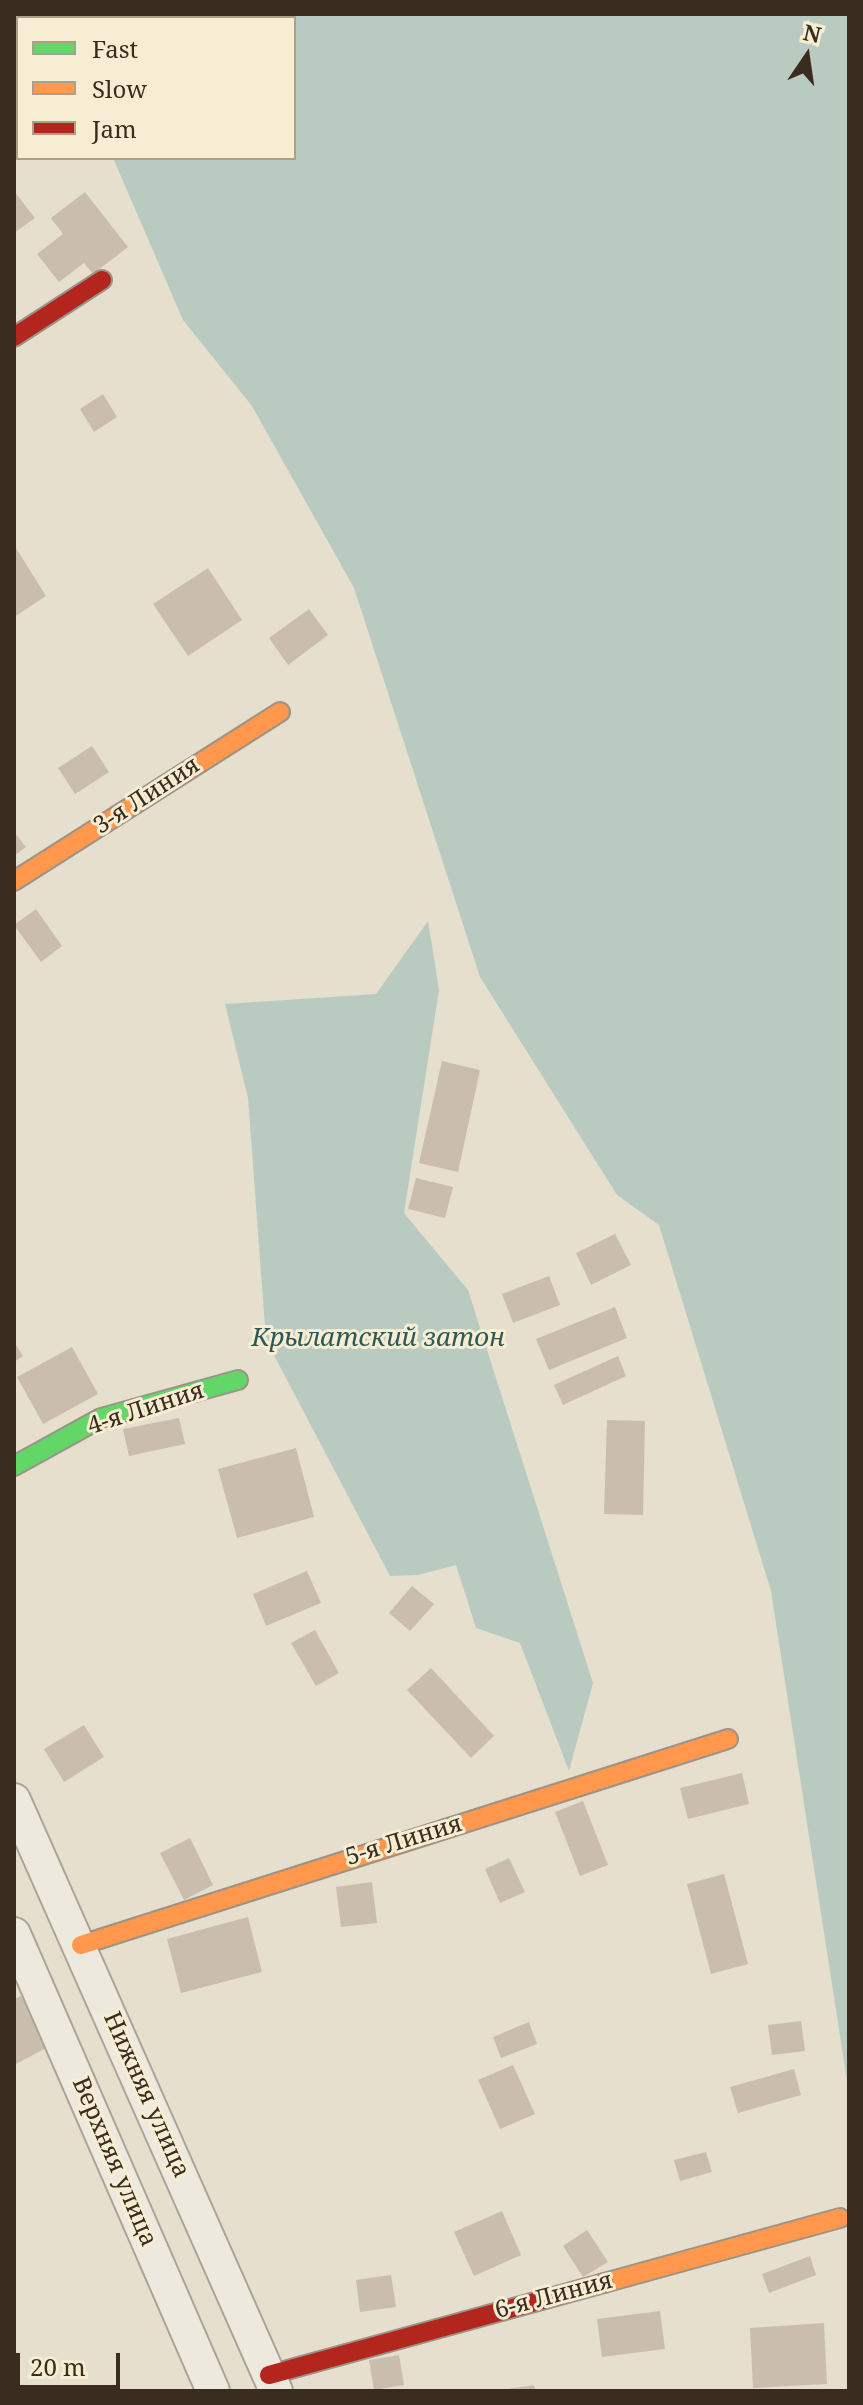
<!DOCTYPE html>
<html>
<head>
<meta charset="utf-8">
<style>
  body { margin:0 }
  #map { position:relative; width:863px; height:2405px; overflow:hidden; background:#e6dfce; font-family:"Noto Serif",serif }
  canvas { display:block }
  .frame { position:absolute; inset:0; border:16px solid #3a2c1e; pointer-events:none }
  .legend { position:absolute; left:16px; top:16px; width:280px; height:144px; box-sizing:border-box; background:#f7edd3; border:2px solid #aba08b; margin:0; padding:10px 14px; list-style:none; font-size:24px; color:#3a2c1e }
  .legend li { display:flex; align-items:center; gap:16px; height:40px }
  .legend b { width:40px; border:2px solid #aba08b }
  .north { position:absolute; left:767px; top:16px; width:80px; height:80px; -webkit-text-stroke:6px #f7edd3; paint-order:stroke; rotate:13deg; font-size:22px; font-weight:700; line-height:32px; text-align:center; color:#3a2c1e }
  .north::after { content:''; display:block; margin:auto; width:28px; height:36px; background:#3a2c1e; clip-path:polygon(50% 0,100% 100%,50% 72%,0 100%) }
  .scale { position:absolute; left:16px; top:2353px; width:104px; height:36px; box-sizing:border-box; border:4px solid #3a2c1e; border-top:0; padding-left:10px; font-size:24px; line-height:28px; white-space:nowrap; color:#3a2c1e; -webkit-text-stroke:6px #f7edd3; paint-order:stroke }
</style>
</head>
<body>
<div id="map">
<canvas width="863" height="2405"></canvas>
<div class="frame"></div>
<ul class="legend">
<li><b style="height:10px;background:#63d668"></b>Fast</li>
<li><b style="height:10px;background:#ff974d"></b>Slow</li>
<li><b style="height:10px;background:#b3261e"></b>Jam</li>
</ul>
<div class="north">N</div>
<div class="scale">20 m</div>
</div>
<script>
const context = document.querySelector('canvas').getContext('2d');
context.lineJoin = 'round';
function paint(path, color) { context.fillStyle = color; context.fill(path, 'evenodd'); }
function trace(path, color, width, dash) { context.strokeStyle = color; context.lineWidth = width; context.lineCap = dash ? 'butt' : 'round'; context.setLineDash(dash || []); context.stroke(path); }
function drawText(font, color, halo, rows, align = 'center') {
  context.font = font + ' "Noto Serif",serif'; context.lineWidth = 6; context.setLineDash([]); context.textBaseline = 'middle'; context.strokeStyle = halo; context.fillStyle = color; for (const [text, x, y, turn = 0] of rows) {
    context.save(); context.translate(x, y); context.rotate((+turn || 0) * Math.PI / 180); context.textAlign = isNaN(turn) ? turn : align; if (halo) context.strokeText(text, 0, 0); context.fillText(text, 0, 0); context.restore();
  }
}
paint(new Path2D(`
  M60,14H849V2094L771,1591L659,1225L617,1195L480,977L354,588L252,406L183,320L113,158H294V18H61Z
  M428,921L439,990L404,1213L468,1290L593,1683L569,1771L520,1643L476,1628L456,1565L418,1575L390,1576L266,1340L248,1098L225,1004L376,994Z`), '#b9cbc0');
paint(new Path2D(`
  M14,191L35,218L14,233Z
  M85,192L128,247L93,274L84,263L59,282L37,254L63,234L51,218Z
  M103,394L117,417L94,432L80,409Z
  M14,545L46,596L14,617Z
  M208,568L242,620L188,656L153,604Z
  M309,609L328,635L288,665L269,638Z
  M92,746L109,772L75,794L58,768Z
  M14,832L26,847L14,856Z
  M36,909L62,946L41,962L14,925Z
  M442,1061L480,1070L458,1172L419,1163Z
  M416,1178L453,1187L445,1218L408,1209Z
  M615,1234L631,1265L591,1285L576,1253Z
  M549,1276L560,1305L513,1323L502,1294Z
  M615,1307L627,1338L549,1370L536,1339Z
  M14,1342L23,1356L14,1362Z
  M72,1347L98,1394L43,1424L17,1377Z
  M618,1356L626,1376L563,1405L554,1385Z
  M179,1418L185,1444L129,1456L123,1429Z
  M607,1420L645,1421L643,1515L604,1514Z
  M296,1448L314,1517L237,1538L218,1469Z
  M307,1571L321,1603L266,1626L253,1594Z
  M412,1586L434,1604L410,1631L389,1613Z
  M315,1630L339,1673L316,1686L291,1643Z
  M431,1668L494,1736L471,1758L407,1690Z
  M84,1725L104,1757L64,1782L44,1749Z
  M742,1773L749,1804L688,1819L680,1788Z
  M583,1801L608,1865L580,1876L555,1812Z
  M190,1838L213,1885L184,1900L160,1853Z
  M509,1858L525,1892L500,1903L485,1869Z
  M724,1874L748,1964L711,1974L687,1884Z
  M372,1882L377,1923L341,1927L336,1887Z
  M248,1917L262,1972L181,1993L167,1939Z
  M21,1996L48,2047L14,2065V1999Z
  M801,2021L805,2051L772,2055L768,2025Z
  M529,2022L537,2044L501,2058L493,2037Z
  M513,2065L535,2114L500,2129L478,2080Z
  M794,2069L801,2095L738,2113L730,2087Z
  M706,2152L712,2172L680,2181L674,2160Z
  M502,2211L521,2255L474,2276L454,2232Z
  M587,2230L608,2262L583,2277L563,2246Z
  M810,2256L816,2275L769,2293L762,2274Z
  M391,2275L396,2307L360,2312L356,2280Z
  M660,2311L665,2349L602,2357L597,2319Z
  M824,2323L827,2384L753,2388L750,2328Z
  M399,2355L404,2385L374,2390L369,2360Z
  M534,2385L536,2391H509L508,2389Z`), '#cabdae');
const street = new Path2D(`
  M14,1800L276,2391
  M14,1934L213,2391`);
const fast = new Path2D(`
  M14,1466L101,1418L238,1380`);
const slow = new Path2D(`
  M14,881L280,712
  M81,1945L728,1739
  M604,2283L840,2218`);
const jam = new Path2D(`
  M14,337L102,280
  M269,2375L604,2283`);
trace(street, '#aba496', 36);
trace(fast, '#9b9387', 22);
trace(slow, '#9b9387', 22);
trace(jam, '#9b9387', 22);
trace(street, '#eee9df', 32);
trace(fast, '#63d668', 18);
trace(slow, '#ff974d', 18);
trace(jam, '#b3261e', 18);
drawText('24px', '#3a2c1e', '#f7edd3', [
  ["3-я Линия",147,796,-33],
  ["4-я Линия",146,1409,-18],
  ["5-я Линия",404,1841,-17],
  ["Нижняя улица",146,2095,66],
  ["Верхняя улица",114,2162,67],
  ["6-я Линия",554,2296,-15]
]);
drawText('italic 26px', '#2d5a58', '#f7edd3', [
  ["Крылатский затон",378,1339]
]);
</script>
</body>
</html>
